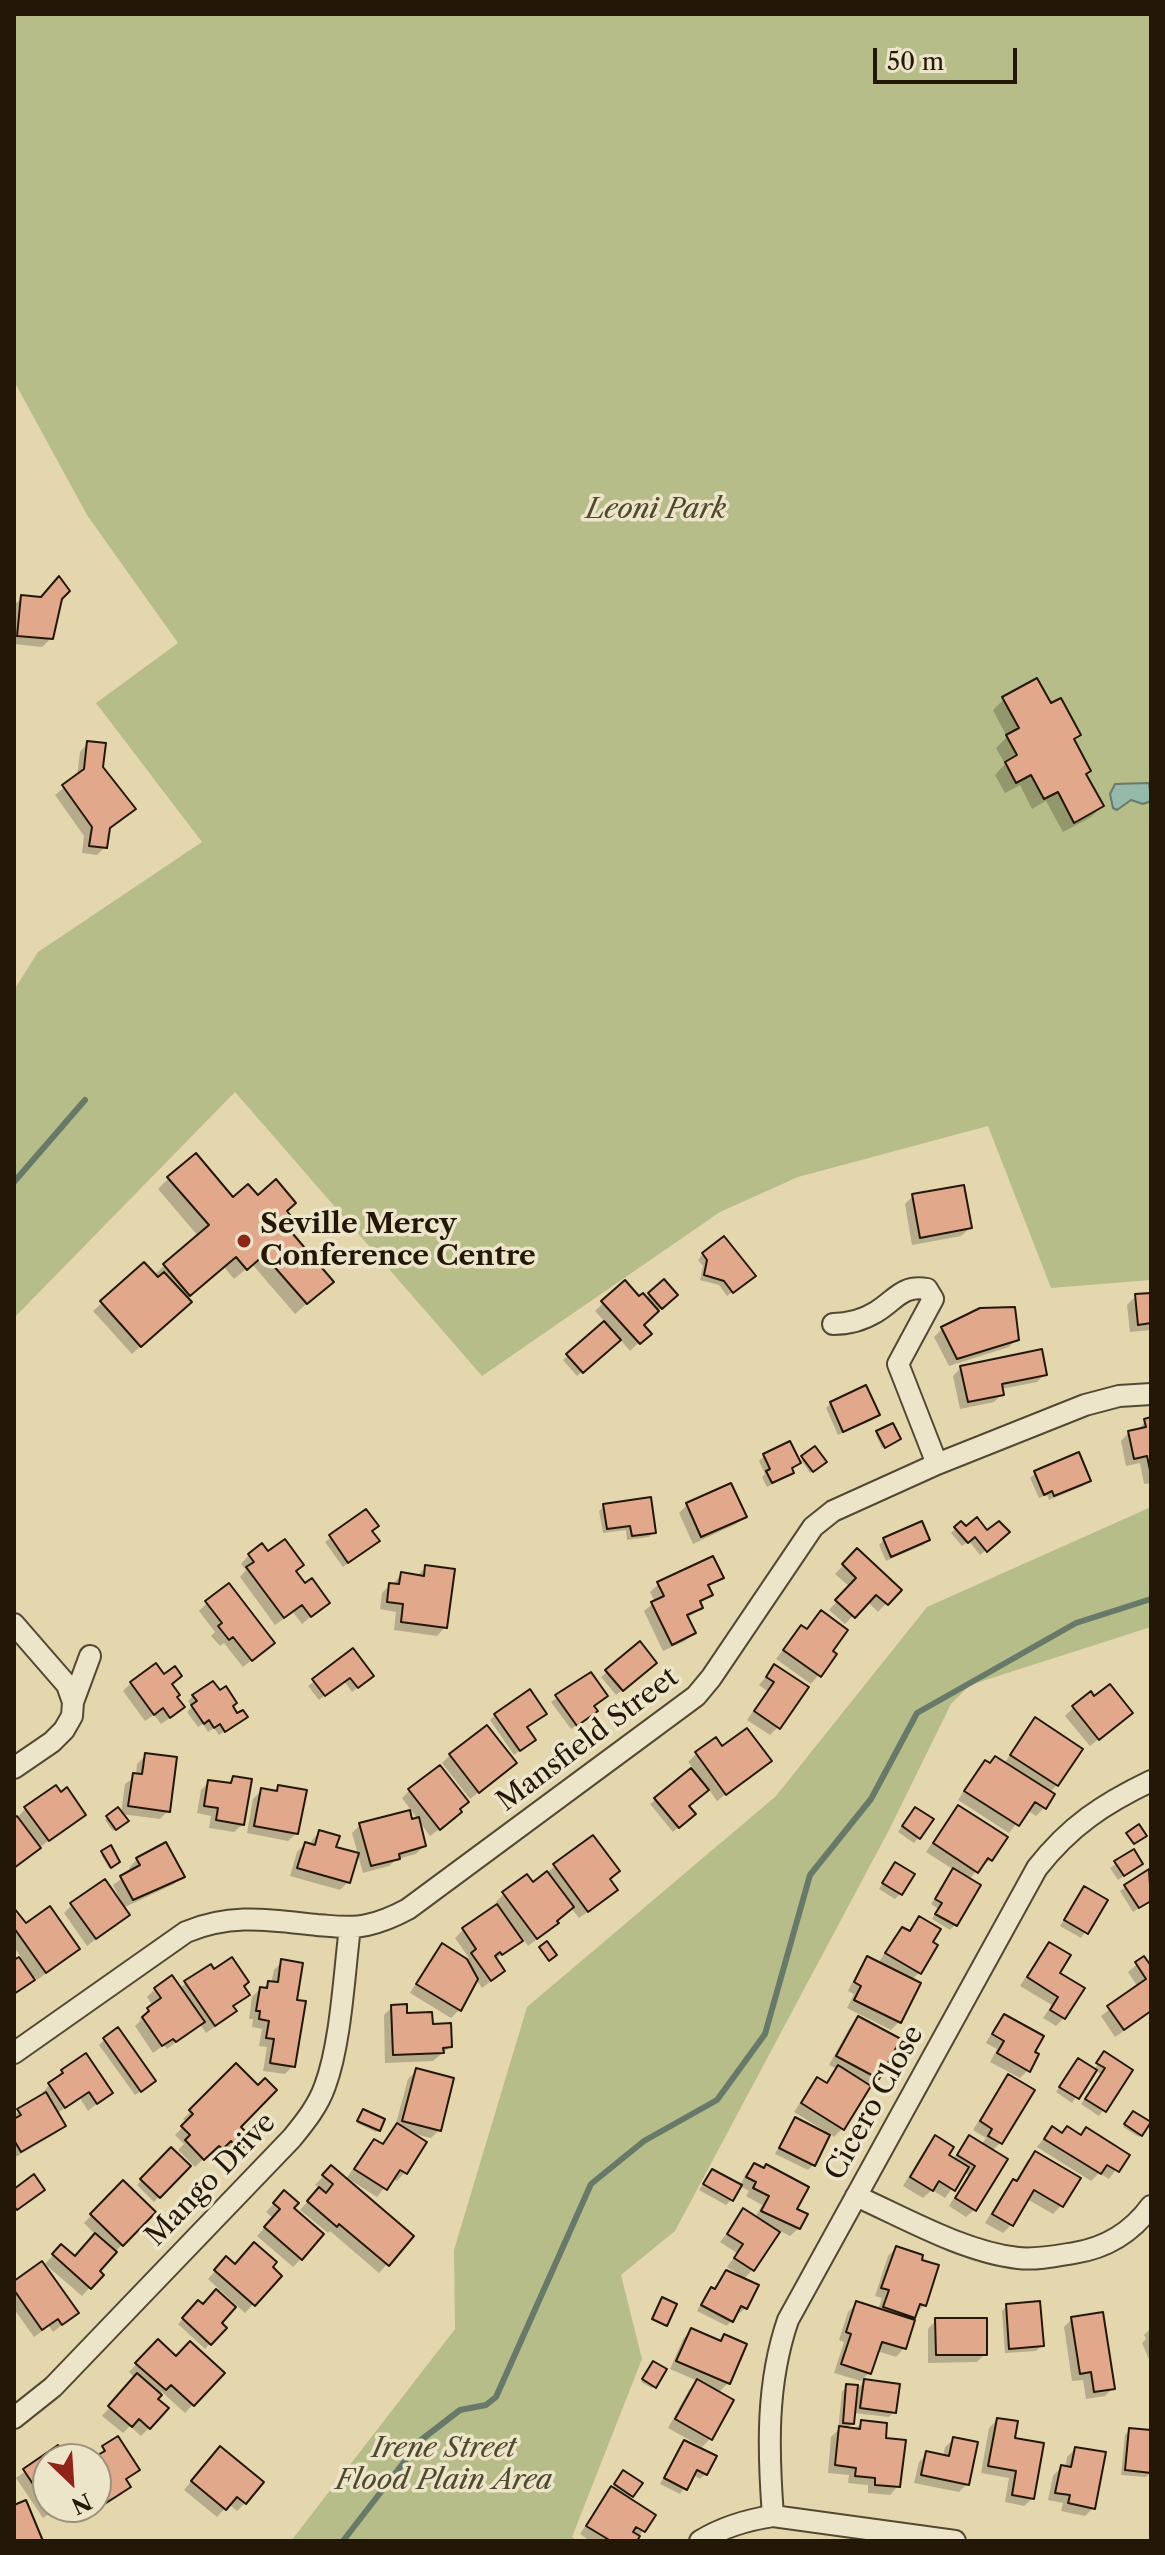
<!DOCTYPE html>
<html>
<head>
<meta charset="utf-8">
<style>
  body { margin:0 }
  #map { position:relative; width:1165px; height:2555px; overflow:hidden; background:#e4d7ae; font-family:"Libre Caslon Text",serif }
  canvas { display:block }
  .frame { position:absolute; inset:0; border:16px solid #231808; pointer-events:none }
  .north { position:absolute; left:32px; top:2443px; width:80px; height:80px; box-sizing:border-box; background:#ede5ca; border:2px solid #9c937c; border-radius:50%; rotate:155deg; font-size:22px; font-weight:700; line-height:32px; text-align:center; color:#231808 }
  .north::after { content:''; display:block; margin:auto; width:28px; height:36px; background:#8f2418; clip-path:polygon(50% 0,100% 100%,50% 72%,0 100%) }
  .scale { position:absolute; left:873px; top:48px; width:144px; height:36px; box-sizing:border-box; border:4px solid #231808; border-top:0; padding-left:10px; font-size:24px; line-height:28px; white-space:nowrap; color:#231808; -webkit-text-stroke:6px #ede5ca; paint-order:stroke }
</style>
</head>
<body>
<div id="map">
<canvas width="1165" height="2555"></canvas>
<div class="frame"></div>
<div class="north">N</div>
<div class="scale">50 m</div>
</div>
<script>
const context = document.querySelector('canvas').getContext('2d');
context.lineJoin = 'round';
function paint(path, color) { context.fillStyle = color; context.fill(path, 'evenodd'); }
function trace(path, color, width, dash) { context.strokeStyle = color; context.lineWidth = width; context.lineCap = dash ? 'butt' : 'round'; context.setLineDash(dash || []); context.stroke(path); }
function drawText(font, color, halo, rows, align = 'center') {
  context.font = font + ' "Libre Caslon Text",serif'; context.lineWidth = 7; context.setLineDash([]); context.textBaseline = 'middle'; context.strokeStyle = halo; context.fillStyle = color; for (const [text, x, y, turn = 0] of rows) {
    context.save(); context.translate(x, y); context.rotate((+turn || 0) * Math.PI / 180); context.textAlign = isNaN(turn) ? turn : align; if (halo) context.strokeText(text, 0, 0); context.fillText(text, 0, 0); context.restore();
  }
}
paint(new Path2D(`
  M14,14H1151V1280L1051,1288L988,1126L798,1177L720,1212L482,1376L235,1092L14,1318V990L38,952L202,842L96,703L178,643L87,515L14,381Z
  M1151,1507V1627L970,1685L951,1704L889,1830L675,2231L621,2275L642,2359L572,2537L578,2541H291L455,2329L454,2250L527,2007L776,1796L927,1607Z`), '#b7bd88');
const water = new Path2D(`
  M1149,783L1151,801L1143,804L1131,800L1117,810L1113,808L1110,794L1115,784Z`);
paint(water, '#95baaa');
trace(water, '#677969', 2);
paint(new Path2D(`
  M22,598H60L51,638L42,647L14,644V605Z
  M1004,699L1073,740L1085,775L1102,806L1091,817L1063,832L1046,801L1032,809L1020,785L1005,793L995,775L1005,764L996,748L1007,737L993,710Z
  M88,743L101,768L134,809L107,830L105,847L97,855L82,853L84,836L55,795L77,777L80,752Z
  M169,1178L232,1199L258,1198L285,1212V1228L320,1292L295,1314L252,1264L234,1279L224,1267L186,1299L181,1310L132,1354L93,1311L144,1265L154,1275L198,1236L158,1189Z
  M913,1196L970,1228L961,1236L912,1245L905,1204Z
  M703,1254L748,1280L727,1296L719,1285L700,1280L703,1266L698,1260Z
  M664,1282L670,1300L641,1325L649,1333L630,1351L619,1338L577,1376L563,1360L605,1322L595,1311L603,1303L645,1299Z
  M1151,1295V1330L1130,1332L1127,1305L1136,1296Z
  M942,1329L1017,1339L1009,1347L949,1366L934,1337Z
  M961,1368L1045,1374L1037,1382L1001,1389L1002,1394L994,1402L960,1409L953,1376Z
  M831,1403L877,1415L872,1420L838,1435L826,1408Z
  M1151,1419V1483L1144,1484L1140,1463L1126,1466L1121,1441L1129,1432L1138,1431L1145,1421Z
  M878,1433L897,1441L882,1448L876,1435Z
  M815,1449L824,1462L810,1473L801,1460Z
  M764,1456L798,1463L791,1469L792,1472L787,1477L767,1487L762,1477L765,1474L759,1461Z
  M1036,1473L1089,1481L1083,1486L1049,1500L1047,1495L1039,1498L1030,1478Z
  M687,1505L744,1516L736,1524L693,1544L679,1513Z
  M604,1506L654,1532L649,1537L627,1540L626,1530L603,1533L599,1511Z
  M366,1511L372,1546L343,1567L325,1542Z
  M961,1524L966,1529L1002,1537L980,1555L969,1541L962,1546L951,1533Z
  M884,1540H928L923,1545L886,1561L879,1545Z
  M857,1551L899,1590L878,1612L867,1601L845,1624L829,1610L850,1587L835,1574Z
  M268,1554L295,1571L305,1586L327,1603L302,1624L293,1612L275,1625L240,1577L246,1570L241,1564L249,1555Z
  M426,1567L445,1627L437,1636L394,1630L396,1612L380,1609L382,1593L390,1585H393L401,1574L418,1575Z
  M721,1577L707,1588L711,1595L699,1604L701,1608L686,1619L693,1633L685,1641L663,1651L644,1611L655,1602L650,1592L659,1584Z
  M207,1603L264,1650L243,1667L224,1643L220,1646L211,1636L215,1632L199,1611Z
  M821,1613L830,1651L835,1655L811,1684L776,1659L793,1636L806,1631Z
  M640,1644L650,1667L616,1695L601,1677Z
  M353,1651L367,1680L352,1692L344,1681L319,1700L308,1686Z
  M775,1666L778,1727L770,1735L747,1720L767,1691L759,1685Z
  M590,1674L592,1707L590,1716L571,1729L551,1702Z
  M131,1683L175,1697L174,1715L161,1724L154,1715L145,1721L123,1691Z
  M193,1696L230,1706L240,1722L219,1735L214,1728L208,1732L203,1724L198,1727L187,1712L192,1707L188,1701Z
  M1073,1708L1122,1720L1090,1746L1065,1716Z
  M495,1715L540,1718L525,1728L534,1740L514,1755L490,1720Z
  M1035,1720L1057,1785L1049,1793L1044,1808L1036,1816L1027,1810L1009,1833L958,1800L977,1770L985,1762L989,1765L1004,1764L1027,1728Z
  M722,1749L769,1761L717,1801L708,1788L687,1806L688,1819L673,1832L650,1804L693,1768L688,1762L696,1754Z
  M146,1755L168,1811L160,1819L121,1814L126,1821L113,1831L105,1820L118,1810L121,1814L125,1784L136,1776L137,1764Z
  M450,1755L506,1771L470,1799L442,1763Z
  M233,1778L243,1824L234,1832L209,1828L211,1816L197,1813L201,1790L209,1782L227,1785Z
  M279,1787L297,1833L288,1841L247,1833L253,1799L262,1790L274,1793Z
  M410,1790L458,1810L452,1820L430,1836L402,1798Z
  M26,1808L84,1814L14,1867V1821Z
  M958,1808L991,1859L982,1867L980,1866L969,1880L955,1925L950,1930L932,1919L938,1909L931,1904L954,1870L926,1852L950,1816Z
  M910,1814L919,1837L914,1843L898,1832Z
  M360,1825L424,1846L416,1854L397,1859L389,1866L363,1873L352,1833Z
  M320,1832L334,1848L348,1882L340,1890L290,1876L297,1852L305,1844L310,1846L312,1840Z
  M593,1837L608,1880L607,1898L579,1918L571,1908L548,1931L528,1946L522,1938L495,1960L503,1971L494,1979L482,1988L476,1979L459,2010L451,2018L410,1993L434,1954L442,1946L466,1960L469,1958L455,1938L463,1930L499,1906L496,1902L504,1894L532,1884Z
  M1133,1852L1136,1868L1118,1880L1110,1868Z
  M103,1853L116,1864L109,1868L101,1855Z
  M137,1859L182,1876L174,1884L123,1908L128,1914L87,1946L64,1913L72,1905L121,1901L113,1885L131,1872L129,1868Z
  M890,1870L900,1894L895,1899L879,1889Z
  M1149,1872L1151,1876V1901L1133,1912L1120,1891Z
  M1079,1894L1105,1901L1081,1938L1060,1926Z
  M14,1910L25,1926L77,1949L69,1957L37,1980L35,1977L14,1994V1963L21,1957L14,1947Z
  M920,1918L919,1973L911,1980L919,1984L899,2022L891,2030L847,2008L854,1994L848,1991L860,1967L868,1959L878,1964L894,1937L902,1929L908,1933Z
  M1050,1945L1064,2018L1056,2026L1043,2018L1052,2005L1020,1986L1041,1953Z
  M1144,1959L1151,1969V2012L1115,2037L1101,2016L1138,1987L1128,1972Z
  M282,1962L295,2001L293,2066L285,2074L263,2071L267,2047L259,2046L262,2029L252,2027L253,2019H249L252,1997L260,1989L271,1983L274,1970Z
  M214,1972L242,1986L247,1995L232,2007L235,2011L227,2019L206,2033L200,2024L167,2049L164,2045L153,2053L135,2026L141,2020L140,2018L153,2006L147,1997L155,1989H179L186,1983Z
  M392,2007L405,2015L431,2026L450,2047L433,2061L385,2063L384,2015Z
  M1004,2016L1033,2053L1028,2070L1020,2078L990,2062L997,2049L986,2043L996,2025Z
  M859,2019L878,2078L869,2086L842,2129L834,2137L829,2133L813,2165L808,2170L775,2154L790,2125L795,2120L823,2134L825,2131L794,2112L810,2087L818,2079L825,2084L837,2069L829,2065L850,2027Z
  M104,2040L149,2086L135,2095L99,2045Z
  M1103,2056L1131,2070L1099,2116L1081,2104L1101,2074L1095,2070L1072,2103L1056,2092L1078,2060L1092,2073Z
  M236,2066L238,2127L250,2138L231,2157L221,2148L214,2156L210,2152L195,2167L178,2150L184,2144L175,2135L187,2123L183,2119Z
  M62,2071L110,2093L88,2111L80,2098L56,2114L63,2126L55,2134L14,2158V2115L44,2096L42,2093Z
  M416,2071L439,2130L431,2138L410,2133L405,2172L397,2181L392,2178L377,2197L347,2178L366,2149L374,2141L381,2146L395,2127L408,2079Z
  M1009,2077L1032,2091L1000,2143L992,2151L975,2209L966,2217L949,2206L968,2175L964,2172L945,2198L932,2190L923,2198L903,2186L927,2146L936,2138L946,2155L953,2159L970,2137L981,2145L986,2138L973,2130L1001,2085Z
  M361,2113L378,2130L376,2132L357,2123Z
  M1131,2115L1141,2135L1139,2137L1123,2127Z
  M1052,2128L1061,2134L1127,2155L1109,2179L1099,2173L1091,2181L1037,2147Z
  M171,2150L188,2166L154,2202L137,2185Z
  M1035,2153L1061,2206L1053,2214L1027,2199L1011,2225L1003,2233L985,2223L1005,2190L1015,2182L1027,2161Z
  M754,2165L795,2209L799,2228L790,2236L778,2230L752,2270L743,2280L745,2308L740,2313L737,2311L727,2326L697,2311L706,2294L711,2289L714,2291L726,2272L740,2278L741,2276L727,2267L737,2253L720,2242L744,2211L755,2218L762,2205L746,2196L749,2191L740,2186L746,2173Z
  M331,2168L411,2237L379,2273L330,2231L328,2233L300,2210L320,2188L315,2185Z
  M712,2171L731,2200L726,2205L699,2190Z
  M123,2183L153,2212L97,2271L101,2275L82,2296L45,2264L61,2247L74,2258L96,2235L84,2223Z
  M276,2201L291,2209L301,2259L293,2267L257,2236L273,2218L266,2212Z
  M896,2248L924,2305L909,2321L913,2322L904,2348L896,2357L877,2351L869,2373L861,2381L834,2373L844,2342L839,2340L848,2312L857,2303L878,2310L882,2298L875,2296L888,2256Z
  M226,2259L234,2266L270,2268L279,2276L245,2313L220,2290L217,2293L219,2324L224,2328L205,2349L178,2324L198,2303L203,2306L219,2289L208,2279Z
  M14,2283L77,2313L53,2332L49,2326L34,2337L14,2309Z
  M1007,2306L1041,2346L1036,2351L1005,2353L1002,2311Z
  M1072,2319L1113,2388L1105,2396L1086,2399L1083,2380L1072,2381L1064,2327Z
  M936,2320L985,2354L977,2362L928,2363V2329Z
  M1151,2328V2364L1142,2343L1146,2339L1144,2335Z
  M691,2331L718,2342L724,2336L728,2383L718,2393L710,2439L702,2447L668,2428L689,2390L698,2381L670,2369L683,2339Z
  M158,2341L176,2358L222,2373L185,2413L162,2392L156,2399L149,2428L141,2436L130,2426L123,2433L102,2416L135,2378L129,2372Z
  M651,2365L654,2386L652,2388L641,2382Z
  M862,2381L898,2386L894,2412L889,2417L854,2413L853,2423L846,2429L854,2430L862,2422L884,2440L898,2486L890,2495L868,2493V2485L848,2483L849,2475L828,2473L831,2437L838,2430L842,2392L847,2386L856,2390L864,2382Z
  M997,2420L1033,2498L1024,2506L1005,2502L1009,2478L981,2473L989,2428Z
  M1130,2430L1151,2432V2472L1146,2477L1121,2475L1125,2435Z
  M118,2439L137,2470L125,2481L129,2487L121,2495L97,2510L95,2456Z
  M954,2439L967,2484L959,2492L914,2483L919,2462L927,2454L943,2457L945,2447Z
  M684,2442L705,2474L700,2479L693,2475L680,2494L660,2484L679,2447Z
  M58,2448L65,2459H48V2507H59L43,2518L16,2478Z
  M1075,2449L1093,2508L1085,2516L1061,2511L1063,2503L1048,2500L1053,2476L1061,2467L1065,2468L1067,2457Z
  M212,2457L245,2503L237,2511L229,2504L217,2517L184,2490Z
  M622,2475L632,2495L628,2499L643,2531L635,2541H590L580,2534L604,2497Z`), '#0003');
trace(new Path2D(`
  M14,1182L85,1100
  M343,2541L421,2440L460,2410L486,2405L496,2397L591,2184L644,2141L717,2100L765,2034L810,1875L871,1799L917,1713L1076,1623L1151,1599`), '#677969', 6);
const building = new Path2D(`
  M59,576L70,591L62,599L53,639L17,636L21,595L41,597Z
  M1037,678L1051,703L1061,698L1081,735L1074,739L1091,771L1086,774L1104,806L1074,823L1058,792L1044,799L1031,775L1016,783L1005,762L1017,755L1006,735L1019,728L1002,697Z
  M87,741L106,743L103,767L136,809L110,828L107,848L89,846L92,827L62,785L84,769Z
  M196,1153L233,1197L248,1184L258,1195L276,1179L296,1203L287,1211L295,1221L287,1227L334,1282L307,1304L264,1255L247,1270L236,1257L190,1296L163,1264L209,1225L167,1177Z
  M964,1185L972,1228L920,1238L912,1194Z
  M724,1236L756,1276L733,1293L724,1281L704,1275L707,1260L702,1253Z
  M144,1262L158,1277L164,1272L192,1302L141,1347L100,1301Z
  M664,1279L678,1295L662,1309L648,1293Z
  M625,1280L639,1296L643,1293L659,1311L644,1325L652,1334L640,1344L601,1301Z
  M1151,1293V1323L1138,1325L1135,1294Z
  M1015,1307L1019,1340L957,1359L941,1327L980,1308Z
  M604,1321L621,1340L583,1373L566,1354Z
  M1042,1349L1047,1375L1002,1384L1004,1395L968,1402L960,1366Z
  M866,1385L880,1415L843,1432L830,1402Z
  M1151,1417V1475L1147,1456L1134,1459L1128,1431L1146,1427L1144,1419Z
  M893,1423L901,1439L885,1448L876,1431Z
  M790,1441L801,1463L792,1468L794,1473L772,1483L766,1471L770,1469L763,1454Z
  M815,1446L827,1462L813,1472L801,1456Z
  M1079,1452L1091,1481L1054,1496L1052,1491L1044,1495L1034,1471Z
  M731,1483L747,1517L701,1537L686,1503Z
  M651,1497L656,1533L632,1536L630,1526L607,1529L603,1504Z
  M366,1509L379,1526L372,1531L380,1541L348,1563L329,1535Z
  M977,1517L987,1530L999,1521L1010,1532L987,1552L975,1537L968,1543L954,1527L961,1521L966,1526Z
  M922,1521L930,1540L891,1557L883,1538Z
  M285,1539L304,1565L296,1571L305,1583L312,1578L330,1603L311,1617L302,1605L284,1618L246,1567L254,1562L248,1554L262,1543L268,1551Z
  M857,1548L902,1590L888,1605L876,1595L855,1618L835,1600L856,1578L842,1564Z
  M713,1556L724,1578L708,1585L713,1595L700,1601L703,1608L687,1615L696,1633L672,1645L651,1602L664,1596L657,1582Z
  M425,1565L455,1569L447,1628L401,1622L403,1604L387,1602L389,1583L399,1584L401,1572L424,1576Z
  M229,1583L275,1643L252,1661L233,1637L229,1640L218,1626L222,1623L205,1601Z
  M821,1610L848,1630L833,1651L837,1654L821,1677L783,1650L801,1625L807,1629Z
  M640,1641L657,1663L623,1691L605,1670Z
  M353,1648L374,1676L358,1688L350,1678L325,1696L312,1679Z
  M156,1663L164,1674L175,1666L182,1676L172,1684L180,1695L177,1697L185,1707L170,1718L163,1708L154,1715L130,1682Z
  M774,1664L809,1687L780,1729L754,1711L774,1682L766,1677Z
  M591,1672L608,1696L594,1706L598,1711L577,1726L555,1695Z
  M213,1681L220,1690L226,1686L237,1703L233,1706L237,1713L243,1710L248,1717L225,1732L220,1724L214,1728L209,1720L204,1724L191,1705L197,1701L192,1695Z
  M1110,1684L1133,1713L1099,1740L1072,1706L1091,1691L1094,1696Z
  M530,1689L547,1714L527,1727L536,1740L520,1751L494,1714Z
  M1035,1717L1083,1749L1058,1786L1010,1755Z
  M487,1725L517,1763L479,1793L449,1754Z
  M747,1728L772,1761L726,1795L695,1752L716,1737L722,1746Z
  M145,1753L177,1757L170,1812L128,1806L133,1773L142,1774Z
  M995,1756L1055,1794L1046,1809L1035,1802L1019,1826L964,1791L985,1760L990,1763Z
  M440,1765L469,1802L460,1809L462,1812L440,1830L408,1789Z
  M691,1768L709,1790L689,1806L696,1814L679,1828L654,1798Z
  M233,1776L252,1779L244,1825L216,1820L218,1808L204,1806L208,1780L231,1783Z
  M56,1785L61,1792L67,1787L86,1815L49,1841L24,1807Z
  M278,1785L307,1790L298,1834L254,1826L261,1788L277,1791Z
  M958,1805L1008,1837L992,1861L988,1858L978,1873L933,1843Z
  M118,1807L129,1821L116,1830L106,1816Z
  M915,1807L934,1819L920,1839L902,1826Z
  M410,1810L412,1819L419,1817L426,1846L399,1854L400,1859L371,1866L359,1823Z
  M17,1816L41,1848L14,1868V1818Z
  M1139,1824L1147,1836L1134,1844L1126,1833Z
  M319,1830L340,1836L336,1847L359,1853L350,1883L297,1868L305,1842L315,1845Z
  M593,1835L620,1871L610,1879L618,1890L588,1912L553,1864Z
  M166,1842L185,1877L133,1900L120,1876L140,1865L136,1858Z
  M111,1845L120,1862L111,1868L101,1851Z
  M1134,1849L1143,1864L1124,1876L1114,1861Z
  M895,1862L915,1874L902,1895L882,1883Z
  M953,1868L981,1885L957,1926L935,1914L942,1903L935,1899Z
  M1149,1869L1151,1901L1139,1908L1124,1885Z
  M547,1871L574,1907L557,1921L559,1923L537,1939L502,1892L527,1874L533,1882Z
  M105,1879L130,1915L96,1939L70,1903Z
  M1084,1886L1108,1900L1088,1934L1064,1920Z
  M497,1904L523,1941L502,1955L500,1952L495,1956L505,1971L491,1981L471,1953L476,1949L462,1928Z
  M50,1906L80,1949L46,1973L14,1928V1908L26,1923Z
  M919,1916L941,1929L933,1942L938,1945L921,1974L885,1953L902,1927L910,1931Z
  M547,1941L557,1955L549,1961L539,1947Z
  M1049,1942L1071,1955L1060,1973L1085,1988L1065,2019L1050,2010L1058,1997L1027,1977Z
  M442,1943L467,1959L478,1979L461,2011L416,1984Z
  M867,1956L921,1983L901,2023L854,2000L861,1986L854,1982Z
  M1144,1956L1151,1966V2011L1124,2030L1107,2006L1146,1979L1135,1962Z
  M19,1957L35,1980L14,1994V1960Z
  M232,1957L249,1982L244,1986L250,1995L233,2006L237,2011L215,2026L184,1981L211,1964L214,1969Z
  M281,1959L303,1963L297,2000L306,2001L295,2067L270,2063L274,2039L266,2038L269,2021L259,2019L260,2011H256L260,1987L267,1988L268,1981L278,1982Z
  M172,1975L205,2022L176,2042L173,2039L162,2046L142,2017L149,2011L147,2008L161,1998L154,1988Z
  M407,2004V2013L432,2012L433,2024L451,2023L452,2047L443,2048L444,2053L393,2055L391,2005Z
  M1004,2014L1044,2036L1035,2052L1039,2054L1030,2072L997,2053L1004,2041L992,2034Z
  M858,2016L901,2039L879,2079L836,2056Z
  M118,2027L156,2081L141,2092L103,2038Z
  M1104,2051L1133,2070L1106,2112L1085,2099L1105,2068L1096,2063Z
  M86,2053L113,2093L97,2104L89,2092L65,2108L48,2083L63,2073L61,2070Z
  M1078,2058L1097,2070L1079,2099L1059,2087Z
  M236,2063L258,2085L265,2078L277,2090L241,2127L252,2138L240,2151L231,2141L223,2149L219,2146L204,2160L185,2140L190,2135L181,2126L193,2114L189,2110Z
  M838,2065L871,2086L844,2130L801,2103L817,2077L827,2083Z
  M416,2068L454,2078L441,2131L402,2121Z
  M1008,2074L1035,2090L1002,2144L988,2136L992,2129L980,2121Z
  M46,2092L66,2126L21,2152L14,2140V2119L21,2115L17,2109Z
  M363,2109L385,2119L380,2131L357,2121Z
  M1133,2111L1151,2122L1142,2136L1124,2124Z
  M795,2117L830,2135L815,2166L779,2148Z
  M397,2123L427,2142L407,2174L400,2170L387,2190L354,2169L374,2139L383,2144Z
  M1052,2126L1062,2133L1067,2126L1081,2135L1086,2127L1130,2155L1119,2172L1107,2165L1101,2174L1044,2139Z
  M935,2135L954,2147L949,2155L969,2167L955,2191L939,2181L933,2191L910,2177Z
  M969,2135L1008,2159L976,2211L955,2198L975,2166L957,2155Z
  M171,2147L191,2166L160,2198L140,2179Z
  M1035,2151L1081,2178L1063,2207L1034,2190L1013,2226L992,2214L1013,2179L1017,2181Z
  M754,2163L764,2168L766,2164L809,2187L797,2209L808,2214L800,2229L761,2211L769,2196L753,2188L756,2182L746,2177Z
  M331,2165L414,2236L389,2266L339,2224L337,2227L307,2201L319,2187L326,2193L333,2184L322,2175Z
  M712,2169L742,2185L733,2201L703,2184Z
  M34,2174L45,2190L17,2210L14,2206V2189Z
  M123,2180L156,2212L123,2246L90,2214Z
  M284,2190L299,2203L294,2208L324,2234L302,2260L264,2227L280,2209L273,2203Z
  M743,2208L780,2232L754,2271L734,2258L743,2244L727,2234Z
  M95,2233L117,2252L100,2271L104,2275L91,2289L52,2254L61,2244L75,2256Z
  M254,2242L277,2262L273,2267L282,2276L255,2306L214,2270L226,2256L235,2264Z
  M896,2246L923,2255L922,2260L939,2265L926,2306L920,2304L915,2318L883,2307L889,2290L881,2288Z
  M42,2261L79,2313L62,2325L58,2319L42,2330L14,2290V2281Z
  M726,2270L759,2285L747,2309L741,2306L733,2322L701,2305L711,2287L715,2289Z
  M216,2289L236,2307L222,2323L227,2328L211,2345L182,2318L198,2300L203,2304Z
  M662,2297L677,2304L667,2326L652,2319Z
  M856,2301L915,2320L906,2349L882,2342L871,2374L841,2364L851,2334L846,2332Z
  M1040,2301L1044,2346L1009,2349L1006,2304Z
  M1103,2312L1115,2389L1094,2392L1091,2372L1080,2374L1071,2317Z
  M935,2318H987V2355H936Z
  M691,2328L721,2341L724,2334L747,2344L730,2384L676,2361Z
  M158,2339L176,2356L190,2341L225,2373L194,2406L171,2385L166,2390L135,2363Z
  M653,2361L667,2369L656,2388L642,2379Z
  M137,2373L162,2395L158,2399L169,2408L150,2429L139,2419L132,2427L108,2406Z
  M697,2379L734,2400L712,2440L675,2419Z
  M864,2379L900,2384L896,2413L860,2408Z
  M846,2384L858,2385L854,2424L843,2423Z
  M997,2418L1018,2421L1015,2438L1044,2443L1034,2499L1012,2495L1016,2471L988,2466Z
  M861,2420L887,2423L886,2438L906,2440L900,2487L875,2485V2478L855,2476L856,2468L835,2465L839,2426L860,2429Z
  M1129,2428L1151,2430V2473L1125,2470Z
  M118,2436L140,2470L126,2479L131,2487L106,2503L96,2487V2459H91L105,2451L102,2446Z
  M953,2437L978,2442L969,2485L921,2475L926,2451L949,2456Z
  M684,2440L717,2456L707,2475L697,2470L687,2490L664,2478Z
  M58,2445L68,2459H48V2507L23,2469Z
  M220,2446L264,2482L246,2504L237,2497L226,2510L191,2481Z
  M1075,2447L1106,2452L1095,2509L1068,2503L1070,2495L1055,2493L1061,2465L1071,2467Z
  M623,2470L643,2483L633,2497L614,2484Z
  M611,2486L656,2515L645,2532L636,2527L633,2532L640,2536L637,2541H611L586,2526Z
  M26,2500L43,2541H14V2505Z`);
paint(building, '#e2a88b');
trace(building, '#231808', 2);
const minor = new Path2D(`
  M833,1324C848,1324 863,1320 876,1312C896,1300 901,1285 927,1289L933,1299L898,1364L937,1464
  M14,1624L67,1685L73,1702
  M14,1768L52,1742L64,1730L72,1716L73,1702L90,1656
  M14,2053L186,1932C232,1913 269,1920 317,1925C333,1926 350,1929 367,1925C381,1922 395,1916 408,1909L696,1696L711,1678L813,1527L833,1511L937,1464L1085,1405L1119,1396L1151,1394
  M856,2196C905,2218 964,2252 1018,2258C1036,2260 1056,2256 1074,2253C1106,2248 1132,2232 1151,2206
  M14,2418L53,2387L292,2138C305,2122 318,2106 325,2086C341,2043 344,1975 350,1927
  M773,2516C768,2450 766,2384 788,2320L1037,1868C1070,1826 1103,1804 1151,1781
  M700,2541C723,2527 746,2520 773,2516L955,2541`);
trace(minor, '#534832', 24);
trace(minor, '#ede5ca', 20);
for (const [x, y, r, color] of [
  [244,1241,8,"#8f2418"]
]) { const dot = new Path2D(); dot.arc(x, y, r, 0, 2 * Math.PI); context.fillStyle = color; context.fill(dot); trace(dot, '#ede5ca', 3); }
drawText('italic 28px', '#4f4a2e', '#ede5ca', [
  ["Leoni Park",656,510],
  ["Irene Street",444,2449],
  ["Flood Plain Area",444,2481]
]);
drawText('bold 28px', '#231808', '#ede5ca', [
  ["Seville Mercy",260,1225],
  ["Conference Centre",260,1257]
], 'left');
drawText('28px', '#231808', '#ede5ca', [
  ["Mansfield Street",588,1740,-37],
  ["Cicero Close",875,2103,-61],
  ["Mango Drive",211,2180,-46]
]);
</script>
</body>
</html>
